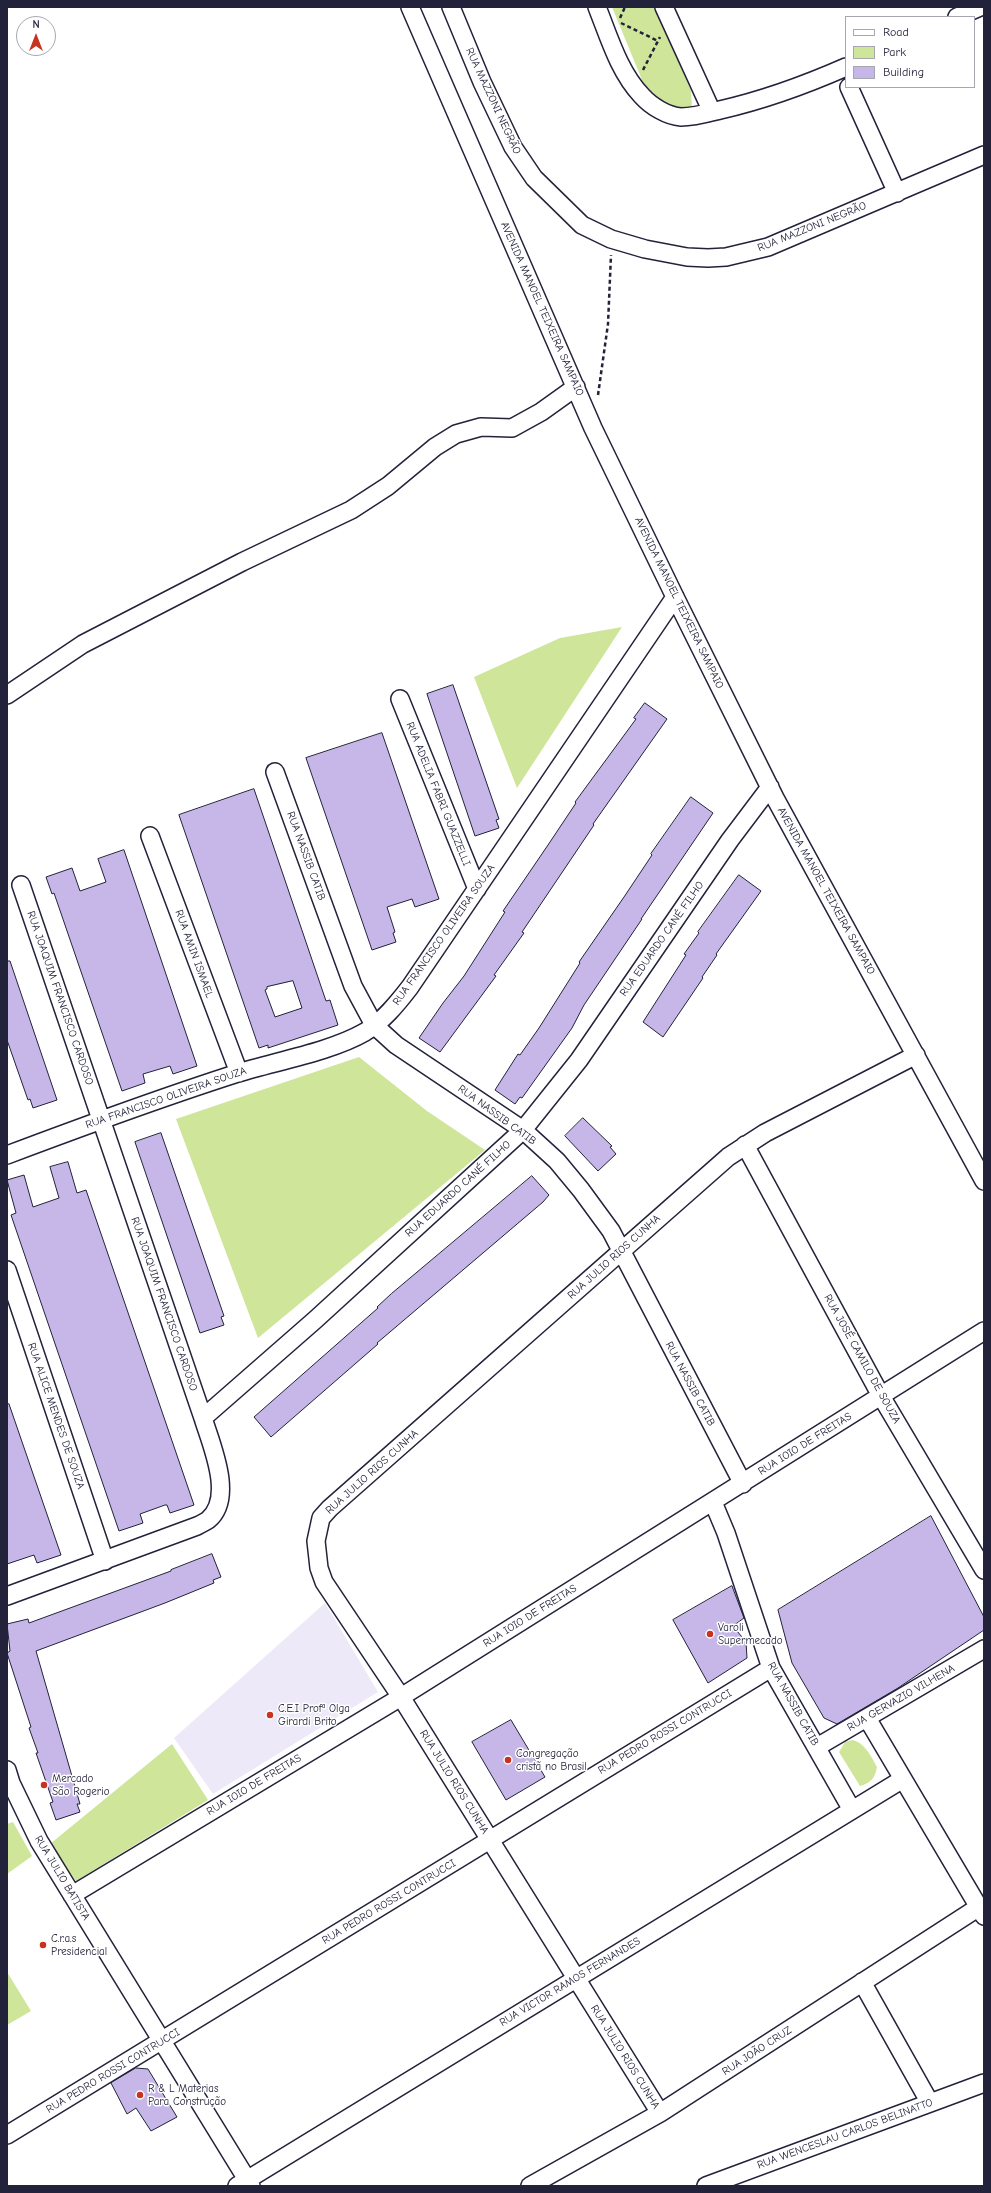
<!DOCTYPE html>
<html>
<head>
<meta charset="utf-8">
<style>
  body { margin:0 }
  #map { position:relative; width:991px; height:2193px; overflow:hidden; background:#fff; font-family:"Comic Neue",sans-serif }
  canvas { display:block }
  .frame { position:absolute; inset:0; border:8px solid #22223b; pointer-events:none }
  .legend { position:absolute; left:845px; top:16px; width:130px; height:72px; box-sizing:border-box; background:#fff; border:1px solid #a7a7b1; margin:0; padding:5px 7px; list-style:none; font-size:12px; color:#22223b }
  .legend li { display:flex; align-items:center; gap:8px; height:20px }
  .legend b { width:20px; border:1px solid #a7a7b1 }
  .north { position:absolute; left:16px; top:16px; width:40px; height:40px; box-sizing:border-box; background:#fff; border:1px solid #a7a7b1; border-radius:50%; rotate:0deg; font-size:11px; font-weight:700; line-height:16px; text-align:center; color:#22223b }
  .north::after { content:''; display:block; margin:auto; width:14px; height:18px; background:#c8321e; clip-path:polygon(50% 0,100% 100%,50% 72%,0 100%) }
</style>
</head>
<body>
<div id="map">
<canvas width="991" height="2193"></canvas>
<div class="frame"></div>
<ul class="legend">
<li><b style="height:5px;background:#fff"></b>Road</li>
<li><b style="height:11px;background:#cee59a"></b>Park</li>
<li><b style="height:11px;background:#c6b7e8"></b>Building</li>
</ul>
<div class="north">N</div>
</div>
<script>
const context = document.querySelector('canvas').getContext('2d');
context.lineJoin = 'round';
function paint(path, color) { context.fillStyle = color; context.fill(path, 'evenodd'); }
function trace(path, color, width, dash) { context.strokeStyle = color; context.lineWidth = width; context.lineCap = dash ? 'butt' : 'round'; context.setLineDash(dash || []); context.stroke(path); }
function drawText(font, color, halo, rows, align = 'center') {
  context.font = font + ' "Comic Neue",sans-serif'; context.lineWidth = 3; context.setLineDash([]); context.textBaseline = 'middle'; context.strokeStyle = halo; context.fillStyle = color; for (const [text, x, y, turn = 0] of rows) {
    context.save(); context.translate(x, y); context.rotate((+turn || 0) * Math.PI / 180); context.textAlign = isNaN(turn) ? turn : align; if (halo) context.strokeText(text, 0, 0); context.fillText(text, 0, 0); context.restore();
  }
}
paint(new Path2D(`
  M325,1603L378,1692L213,1794L174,1738Z`), '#eee9f8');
paint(new Path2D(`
  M612,7H655L691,91L692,109L673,113L647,92Z
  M622,627L517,788L474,677L560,638Z
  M359,1057L427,1111L485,1150L258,1338L176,1119Z
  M852,1740C864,1742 871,1756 877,1767C875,1778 871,1783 860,1786L839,1752L845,1742Z
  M172,1744L208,1800L76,1881L50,1844Z
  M13,1822L32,1856L7,1874V1824Z
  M7,1972L31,2011L7,2025Z`), '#cee59a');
const building = new Path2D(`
  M453,685L499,819L496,820L499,828L475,836L427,694Z
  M645,703L667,719L593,824L594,825L522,932L524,933L494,975L496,976L440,1052L419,1038L443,1003L464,976L505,912L503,911L548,845L576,803L575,802L636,719L634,718Z
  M382,733L439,899L415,907L412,899L387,907L395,932L393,933L396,942L372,950L306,758Z
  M254,789L326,1001L330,1000L338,1025L268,1048V1045L259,1048L179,815ZM293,981L302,1008L275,1017L265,990L267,989V987Z
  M691,797L713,813L641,919H642L584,1005L572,1028L522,1098L520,1097L515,1104L495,1090L518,1054L520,1055L539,1028L580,963L579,962L624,897L652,855L651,854Z
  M124,850L197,1066L173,1074L170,1066L143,1074L145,1083L122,1091L54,893L52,894L46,877L72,868L80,891L106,882L98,859Z
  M739,875L761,891L716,954L717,955L702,977L703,978L663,1037L643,1022L686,955L684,954L699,933L698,932Z
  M7,961H10L57,1100L33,1108L30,1099L28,1100L7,1040Z
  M583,1118L612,1146L610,1147L616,1154L598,1171L565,1136Z
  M161,1133L224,1316L221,1317L224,1325L200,1333L135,1142Z
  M68,1162L77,1193L86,1190L194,1505L170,1513L167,1505H165L140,1514L143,1523L119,1531L11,1215L16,1213L7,1180L24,1175L33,1207L59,1198L50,1167Z
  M532,1176L549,1195L543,1202L377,1343L378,1344L271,1437L254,1417L378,1308L377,1307L391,1294Z
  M9,1404L61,1555L37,1563L34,1555L7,1564V1405Z
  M931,1516L984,1617V1630L898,1688L837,1724L824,1718L792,1663L778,1610Z
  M212,1554L221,1577L213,1580L214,1583L165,1603L36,1651L80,1804H77L80,1812L56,1820L50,1803L53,1802L36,1753H38L29,1728L31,1727L7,1653L10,1651L7,1624L28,1619L29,1623L171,1571V1570Z
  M732,1586L744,1618L733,1626L746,1642L747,1658L708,1683L673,1620Z
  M511,1720L545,1777L506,1800L472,1742Z
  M136,2068L148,2069L177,2117L151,2131L136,2108L127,2114L111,2083Z`);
paint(building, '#c6b7e8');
trace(building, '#22223b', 1);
const minor = new Path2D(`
  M410,7L593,428L675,597L775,798L984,1181
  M451,7L482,82L513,147L534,178L582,225L611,239L645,249L687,257L708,258L726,257L768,247L984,155
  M597,7C609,37 619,72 642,96C651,106 667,116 681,117C694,117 708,113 720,110C764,100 805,85 846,67
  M664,7L712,112
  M957,17L980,7
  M849,87L897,193
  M7,695L83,644L242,562L351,510L388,486L435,447L456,434L481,427L512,428L541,412L576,387
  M400,699L477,889
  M275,772L353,986L374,1025L396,1045L523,1130L557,1161L581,1190L611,1231L743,1484
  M150,836L239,1073
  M745,1145L881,1396L984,1570
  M7,1155C84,1126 160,1098 238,1073C277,1061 330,1052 365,1032C383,1021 397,1004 410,987L675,597
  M7,1270L105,1561
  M203,1418L315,1320L523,1130L579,1060L730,840L770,787
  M713,1502L726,1533L771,1668L852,1810
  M7,1596L197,1526C201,1524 205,1522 208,1520C235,1498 211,1444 203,1418L21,885
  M867,1718L984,1916
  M817,1747L984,1649
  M7,1770L11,1783L39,1841L251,2186
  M72,1895L401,1697L984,1331
  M862,1982L930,2103
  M660,2113L401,1697L324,1582L319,1568L316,1541L321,1518L330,1508L728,1157L765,1133L916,1055
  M7,2135L771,1668
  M237,2186L903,1779
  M530,2186L660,2113L979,1907
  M706,2186L984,2083`);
trace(minor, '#22223b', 20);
trace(new Path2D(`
  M620,18L625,7
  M621,23L658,41
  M643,70L660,37
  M598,395L608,324L611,255`), '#22223b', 2.5, [4, 3]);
trace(minor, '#fff', 17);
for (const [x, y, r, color] of [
  [710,1634,4,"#c8321e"],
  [270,1715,4,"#c8321e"],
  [508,1760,4,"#c8321e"],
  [44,1785,4,"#c8321e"],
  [43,1945,4,"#c8321e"],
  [140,2095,4,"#c8321e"]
]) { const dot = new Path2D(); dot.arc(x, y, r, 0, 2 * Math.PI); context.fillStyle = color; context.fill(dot); trace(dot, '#fff', 1.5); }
drawText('11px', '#22223b', '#fff', [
  ["RUA MAZZONI NEGRÃO",493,101,65],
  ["RUA MAZZONI NEGRÃO",812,227,-22],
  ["AVENIDA MANOEL TEIXEIRA SAMPAIO",542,309,66],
  ["AVENIDA MANOEL TEIXEIRA SAMPAIO",679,603,64],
  ["RUA ADELIA FABRI GUAZZELLI",438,794,68],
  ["RUA NASSIB CATIB",306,856,70],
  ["AVENIDA MANOEL TEIXEIRA SAMPAIO",826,891,61],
  ["RUA FRANCISCO OLIVEIRA SOUZA",444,935,-55],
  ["RUA EDUARDO CANÉ FILHO",662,939,-55],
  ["RUA AMIN ISMAEL",194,954,70],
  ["RUA JOAQUIM FRANCISCO CARDOSO",60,998,71],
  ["RUA FRANCISCO OLIVEIRA SOUZA",166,1098,-19],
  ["RUA NASSIB CATIB",497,1115,36],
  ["RUA EDUARDO CANÉ FILHO",458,1189,-42],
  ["RUA JULIO RIOS CUNHA",614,1257,-42],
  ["RUA JOAQUIM FRANCISCO CARDOSO",164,1304,71],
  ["RUA JOSÉ CAMILO DE SOUZA",862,1359,61],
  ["RUA NASSIB CATIB",690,1384,62],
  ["RUA ALICE MENDES DE SOUZA",56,1416,71],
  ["RUA IOIO DE FREITAS",805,1444,-32],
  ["RUA JULIO RIOS CUNHA",372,1472,-42],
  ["RUA IOIO DE FREITAS",530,1616,-32],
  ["RUA GERVAZIO VILHENA",901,1698,-30],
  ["RUA NASSIB CATIB",793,1704,61],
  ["RUA PEDRO ROSSI CONTRUCCI",665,1732,-31],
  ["RUA JULIO RIOS CUNHA",454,1782,58],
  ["RUA IOIO DE FREITAS",254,1785,-31],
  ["RUA JULIO BATISTA",62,1878,59],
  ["RUA PEDRO ROSSI CONTRUCCI",389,1902,-31],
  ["RUA VICTOR RAMOS FERNANDES",570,1982,-31],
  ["RUA JOÃO CRUZ",757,2051,-33],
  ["RUA JULIO RIOS CUNHA",625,2057,58],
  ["RUA PEDRO ROSSI CONTRUCCI",113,2071,-31],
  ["RUA WENCESLAU CARLOS BELINATTO",845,2134,-20]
]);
drawText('11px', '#22223b', '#fff', [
  ["Varoli",718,1628],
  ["Supermecado",718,1641],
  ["C.E.I Profª Olga",278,1709],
  ["Girardi Brito",278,1722],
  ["Congregação",516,1754],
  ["cristã no Brasil",516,1767],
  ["Mercado",52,1779],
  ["São Rogerio",52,1792],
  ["C.r.a.s",51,1939],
  ["Presidencial",51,1952],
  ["R & L Materias",148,2089],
  ["Para Construção",148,2102]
], 'left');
</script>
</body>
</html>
